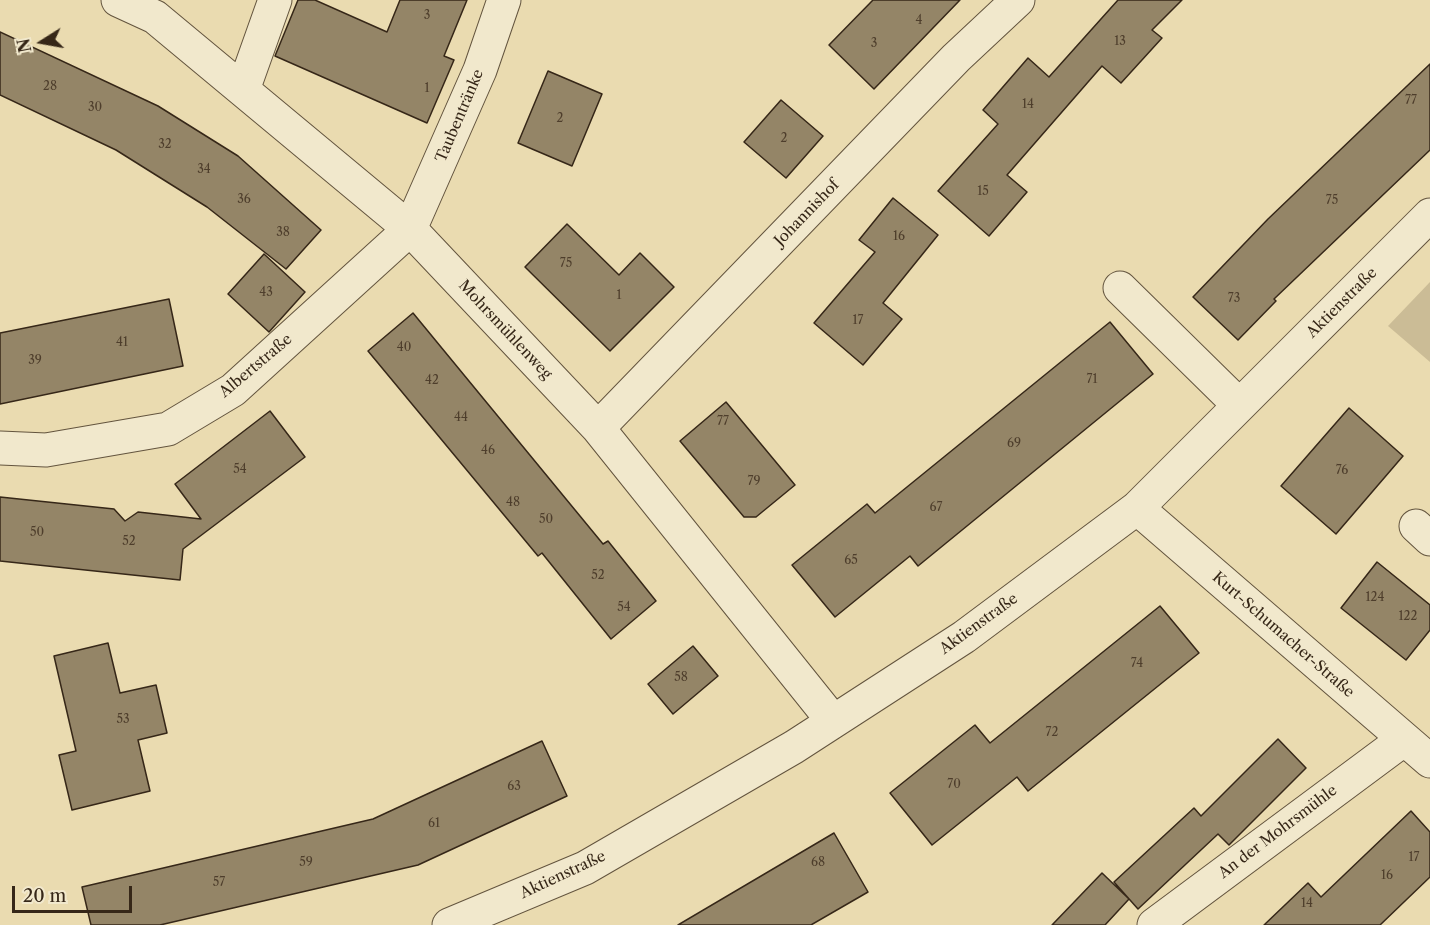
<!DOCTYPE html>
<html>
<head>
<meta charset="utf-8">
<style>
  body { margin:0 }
  #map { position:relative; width:1430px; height:925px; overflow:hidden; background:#eadbb0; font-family:"Libre Caslon Text",serif }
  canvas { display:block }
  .north { position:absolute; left:12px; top:12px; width:60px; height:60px; -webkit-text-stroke:4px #f1e8cc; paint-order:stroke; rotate:259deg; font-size:16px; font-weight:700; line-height:24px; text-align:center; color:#362718 }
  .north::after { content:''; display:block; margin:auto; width:21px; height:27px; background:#362718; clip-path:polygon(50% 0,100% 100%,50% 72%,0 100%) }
  .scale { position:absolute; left:12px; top:886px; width:120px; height:27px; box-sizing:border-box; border:3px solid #362718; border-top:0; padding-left:8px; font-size:18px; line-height:21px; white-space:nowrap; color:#362718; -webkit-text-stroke:4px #f1e8cc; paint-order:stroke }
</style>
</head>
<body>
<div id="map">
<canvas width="1430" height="925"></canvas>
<div class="north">N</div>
<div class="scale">20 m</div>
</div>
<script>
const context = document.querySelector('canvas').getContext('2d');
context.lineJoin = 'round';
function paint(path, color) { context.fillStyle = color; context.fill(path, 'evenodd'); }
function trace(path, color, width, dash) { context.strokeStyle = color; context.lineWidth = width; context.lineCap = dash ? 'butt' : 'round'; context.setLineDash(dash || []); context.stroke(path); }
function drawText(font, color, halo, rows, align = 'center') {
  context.font = font + ' "Libre Caslon Text",serif'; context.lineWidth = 6; context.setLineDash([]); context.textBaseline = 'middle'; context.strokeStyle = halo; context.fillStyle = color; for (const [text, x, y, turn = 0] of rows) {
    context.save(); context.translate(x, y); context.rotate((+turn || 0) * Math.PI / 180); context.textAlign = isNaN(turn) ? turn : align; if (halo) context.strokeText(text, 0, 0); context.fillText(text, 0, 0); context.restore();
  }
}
paint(new Path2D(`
  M1430,282V362L1388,326Z`), '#cbbc96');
const building = new Path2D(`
  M298,0H315L387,32L400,0H467L444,56L454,60L427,123L275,56Z
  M873,0H960L874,89L829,45Z
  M1118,0H1182L1152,30L1162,38L1121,83L1102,66L1007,175L1027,192L989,236L938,191L998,124L983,110L1028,58L1049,77Z
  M0,32L158,106L238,156L321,230L286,269L207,207L116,150L0,95Z
  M1430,64V150L1274,299L1276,301L1238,340L1193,297L1268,219Z
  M548,71L602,94L572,166L518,143Z
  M781,100L823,136L786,178L744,142Z
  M893,198L938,235L883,303L902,319L863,365L814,323L875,252L859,240Z
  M567,224L619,275L640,253L674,287L610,351L525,267Z
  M264,254L305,292L269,332L228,294Z
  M169,299L183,366L0,404V333Z
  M413,313L603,544L608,541L656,601L611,639L542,553L538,556L368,351Z
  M1110,322L1153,374L918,566L910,556L835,617L792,565L867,504L875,513Z
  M726,402L795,485L756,517H744L680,441Z
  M1349,408L1403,456L1336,534L1281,486Z
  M270,411L305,457L183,549L180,580L0,561V497L114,509L125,521L138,512L201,519L175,484Z
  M1377,562L1430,605V630L1406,660L1341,608Z
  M1160,606L1199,653L1028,791L1017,777L932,845L890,793L975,725L990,743Z
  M108,643L120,693L156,685L167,733L138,740L150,791L72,810L59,755L76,751L54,656Z
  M693,646L718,676L673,714L648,684Z
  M1278,739L1306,768L1229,845L1218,834L1138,909L1114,882L1194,808L1201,816Z
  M542,741L567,796L418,865L160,925H91L82,887L373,819Z
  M1411,811L1430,832V877L1380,925H1264L1308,883L1321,897Z
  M834,833L868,892L811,925H678Z
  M1102,873L1129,899L1105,925H1052Z`);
paint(building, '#948567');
trace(building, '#362718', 1.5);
const minor = new Path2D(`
  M118,0L155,17L410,229L598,428L833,721
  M243,90L275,0
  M1120,288L1239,405
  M598,428L956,58L1018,0
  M0,448L46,450L168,429L233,390L410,229L480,70L504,0
  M1137,508L1430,761
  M1416,526L1430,539
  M449,925L585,868L794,747L964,637L1137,508L1430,215
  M1154,925L1403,740`);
trace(minor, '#63543e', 35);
trace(minor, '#f1e8cc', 33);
drawText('12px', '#4e3e2c', null, [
  ["3",427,16],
  ["4",919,21],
  ["13",1120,42],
  ["3",874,44],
  ["28",50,87],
  ["1",427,89],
  ["77",1411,101],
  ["14",1028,105],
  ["30",95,108],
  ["2",560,119],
  ["2",784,139],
  ["32",165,145],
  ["34",204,170],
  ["15",983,192],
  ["36",244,200],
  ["75",1332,201],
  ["38",283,233],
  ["16",899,237],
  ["75",566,264],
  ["43",266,293],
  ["1",619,296],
  ["73",1234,299],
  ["17",858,321],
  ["41",122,343],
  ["40",404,348],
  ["39",35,361],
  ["71",1092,380],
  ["42",432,381],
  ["44",461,418],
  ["77",723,422],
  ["69",1014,444],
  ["46",488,451],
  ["54",240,470],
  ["76",1342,471],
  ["79",754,482],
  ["48",513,503],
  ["67",936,508],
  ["50",546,520],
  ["50",37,533],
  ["52",129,542],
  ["65",851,561],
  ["52",598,576],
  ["124",1375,598],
  ["54",624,608],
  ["122",1408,617],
  ["74",1137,664],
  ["58",681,678],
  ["53",123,720],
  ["72",1052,733],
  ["70",954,785],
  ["63",514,787],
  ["61",434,824],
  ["17",1414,858],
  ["59",306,863],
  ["68",818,863],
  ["16",1387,876],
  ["57",219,883],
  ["14",1307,904]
]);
drawText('15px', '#362718', '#f1e8cc', [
  ["Taubentränke",460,116,-67],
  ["Johannishof",807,213,-46],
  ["Aktienstraße",1342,303,-45],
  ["Mohrsmühlenweg",505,330,47],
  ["Albertstraße",256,366,-40],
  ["Aktienstraße",979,624,-36],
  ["Kurt-Schumacher-Straße",1283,635,41],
  ["An der Mohrsmühle",1278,832,-37],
  ["Aktienstraße",563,875,-25]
]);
</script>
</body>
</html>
